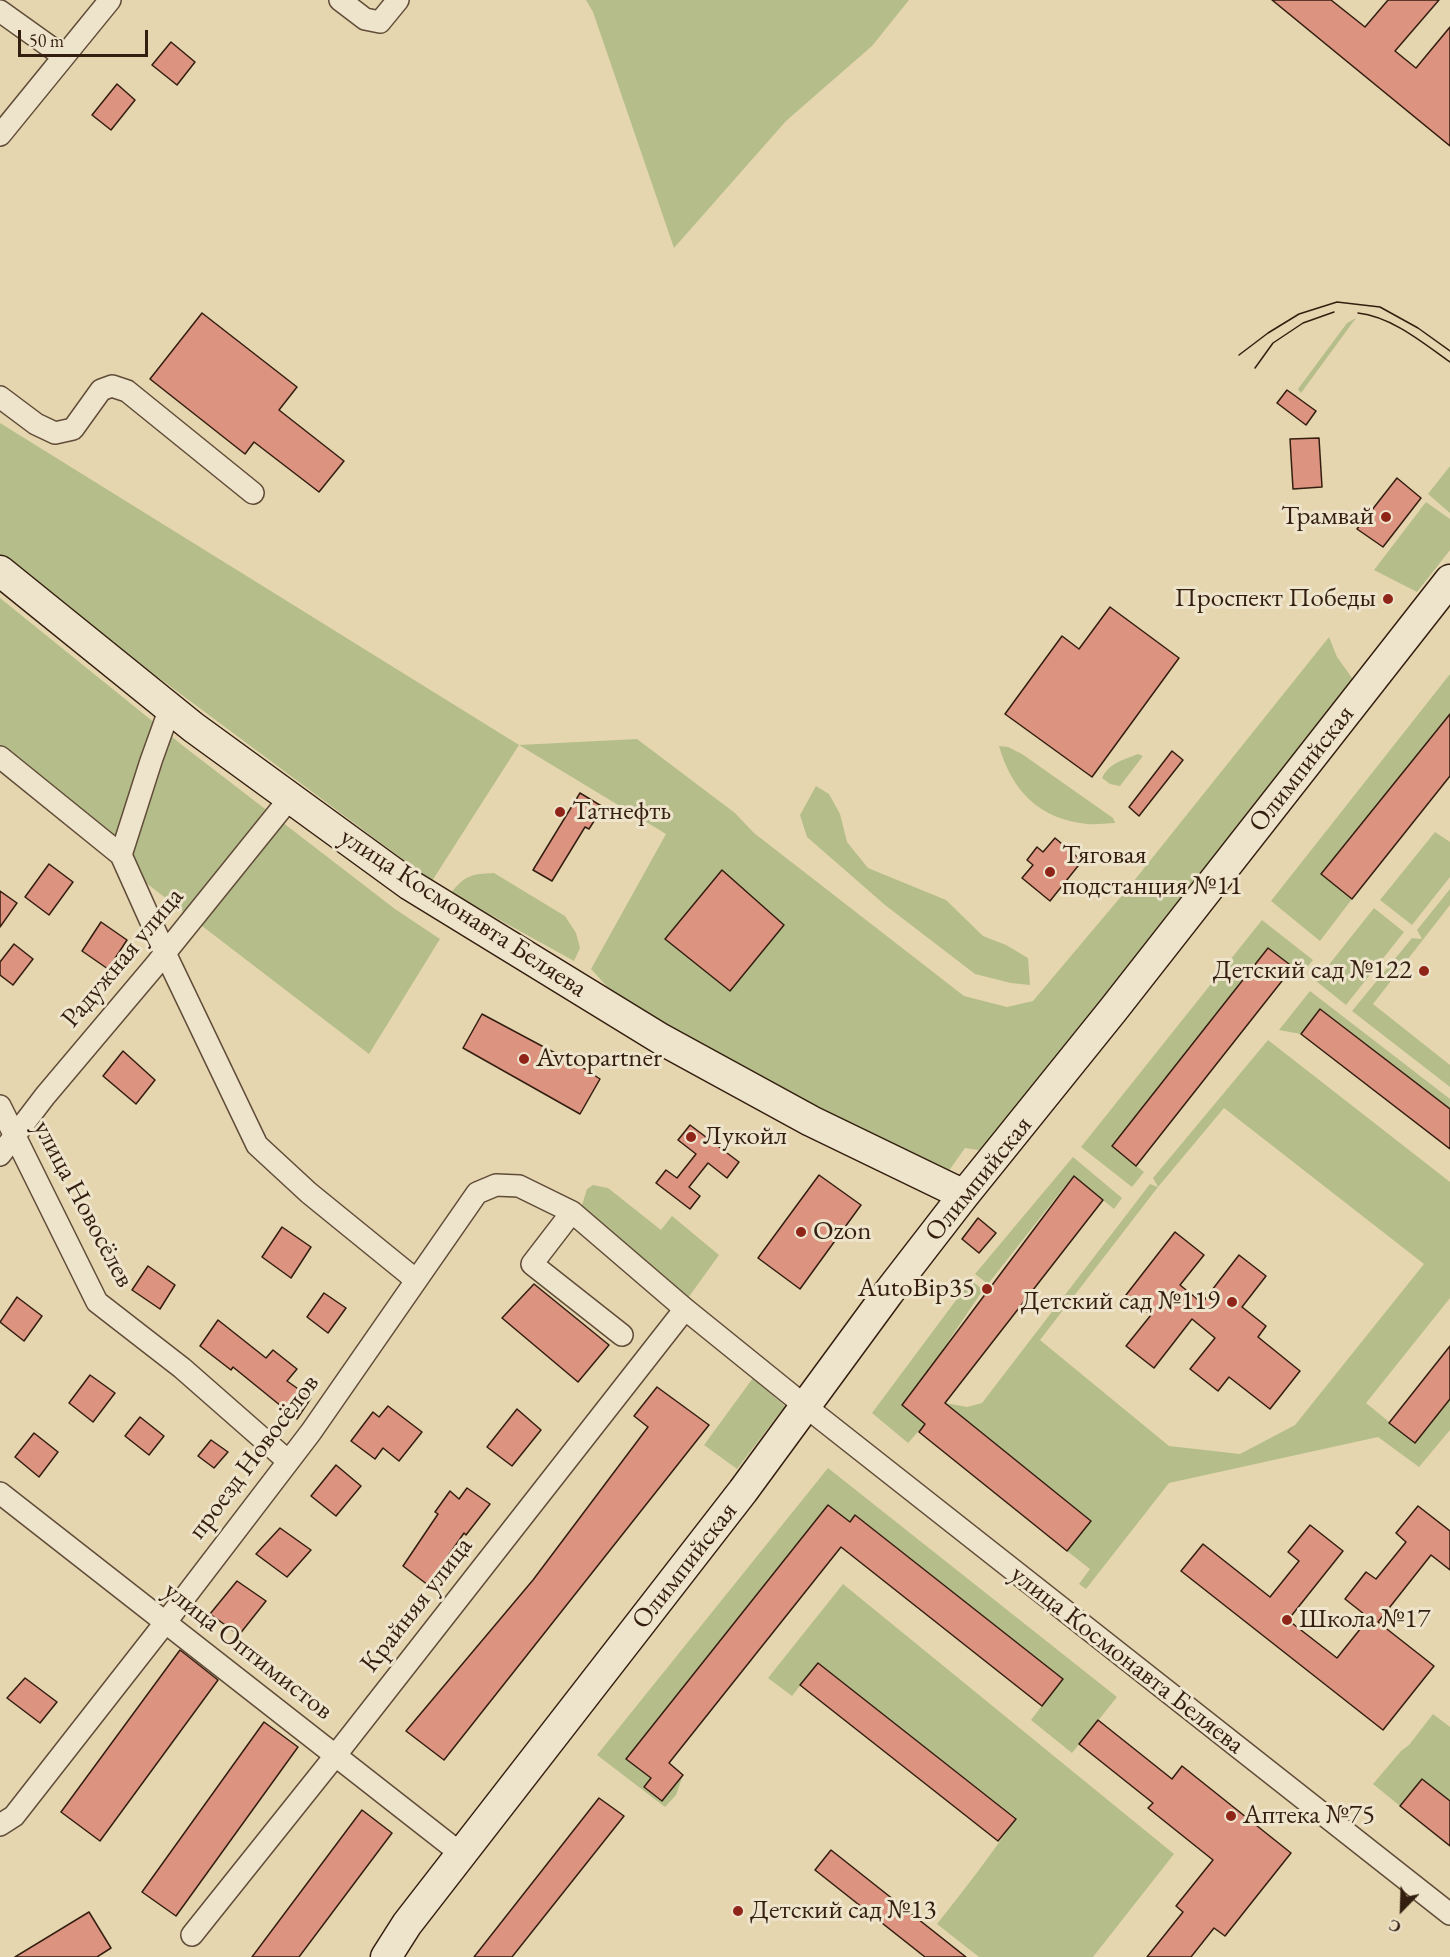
<!DOCTYPE html>
<html>
<head>
<meta charset="utf-8">
<style>
  body { margin:0 }
  #map { position:relative; width:1450px; height:1957px; overflow:hidden; background:#e5d6af; font-family:"EB Garamond",serif }
  canvas { display:block }
  .north { position:absolute; left:1372px; top:1879px; width:60px; height:60px; -webkit-text-stroke:4px #eee4cb; paint-order:stroke; rotate:203deg; font-size:16px; font-weight:700; line-height:24px; text-align:center; color:#341e10 }
  .north::after { content:''; display:block; margin:auto; width:21px; height:27px; background:#341e10; clip-path:polygon(50% 0,100% 100%,50% 72%,0 100%) }
  .scale { position:absolute; left:18px; top:30px; width:130px; height:27px; box-sizing:border-box; border:3px solid #341e10; border-top:0; padding-left:8px; font-size:18px; line-height:21px; white-space:nowrap; color:#341e10; -webkit-text-stroke:4px #eee4cb; paint-order:stroke }
</style>
</head>
<body>
<div id="map">
<canvas width="1450" height="1957"></canvas>
<div class="north">С</div>
<div class="scale">50 m</div>
</div>
<script>
const context = document.querySelector('canvas').getContext('2d');
context.lineJoin = 'round';
function paint(path, color) { context.fillStyle = color; context.fill(path, 'evenodd'); }
function trace(path, color, width, dash) { context.strokeStyle = color; context.lineWidth = width; context.lineCap = dash ? 'butt' : 'round'; context.setLineDash(dash || []); context.stroke(path); }
function drawText(font, color, halo, rows, align = 'center') {
  context.font = font + ' "EB Garamond",serif'; context.lineWidth = 6; context.setLineDash([]); context.textBaseline = 'middle'; context.strokeStyle = halo; context.fillStyle = color; for (const [text, x, y, turn = 0] of rows) {
    context.save(); context.translate(x, y); context.rotate((+turn || 0) * Math.PI / 180); context.textAlign = isNaN(turn) ? turn : align; if (halo) context.strokeText(text, 0, 0); context.fillText(text, 0, 0); context.restore();
  }
}
paint(new Path2D(`
  M586,0H909L872,46L786,121L674,248L593,12Z
  M1356,318L1301,393L1298,389L1347,323Z
  M0,423L519,745L637,739L735,813L754,833L964,996L1007,1007L1033,1001L1129,887L1329,637L1337,657L1355,682L991,1152L965,1148L948,1172L815,1110L661,1025L611,991L591,969L666,834L519,745L432,881L26,579L0,558Z
  M1450,466V513L1428,494Z
  M1426,502L1450,519V550L1417,592L1374,570Z
  M0,598L182,745L395,909L440,939L369,1054L0,771Z
  M1450,674V714L1322,874L1352,899L1320,941L1271,901Z
  M999,746L1008,747L1022,754L1113,818L1115,823C1106,823 1096,825 1087,824C1039,819 1012,791 999,746Z
  M1138,754L1143,756L1120,786L1110,784L1102,778C1109,763 1123,760 1138,754Z
  M816,786L829,794L840,814L847,842L868,868L946,900L983,936L1006,945L1028,958L1030,985L1011,983L975,974L885,905L807,837L800,815Z
  M1435,832L1450,842V877L1412,925L1380,900Z
  M494,873L565,916L576,933L580,948L574,961L451,893C465,875 472,874 494,873Z
  M1450,889V905L1373,1004L1450,1065V1087L1352,1011L1412,938L1422,939L1417,930Z
  M1374,908L1404,932L1346,1005L1316,981Z
  M1262,920L1313,960L1301,974L1268,948L1112,1146L1144,1172L1132,1187L1081,1147Z
  M1310,991L1450,1099V1109L1321,1009L1301,1034L1279,1030Z
  M1268,1040L1450,1182V1298L1366,1403L1415,1443L1450,1399V1430L1419,1467L1378,1437L1169,1483L1086,1589L1079,1584L1090,1569L1067,1551L1091,1521L945,1403L967,1407L982,1403L1150,1184L1158,1187L1153,1178ZM1224,1108L1424,1264L1295,1425L1240,1454L1169,1446L1040,1340L1158,1187Z
  M1073,1157L1122,1198L1114,1209L1073,1176L988,1284L975,1274Z
  M593,1185L608,1188L661,1230L672,1216L719,1255L688,1298L586,1215L582,1205L587,1189Z
  M971,1280L983,1290L920,1383L902,1405L925,1424L908,1443L872,1413Z
  M753,1378L785,1406L737,1469L704,1445Z
  M828,1468L1117,1697L1072,1753L1031,1720L1062,1679L856,1515L850,1522L828,1505L627,1759L651,1778L644,1787L662,1801L683,1775L676,1795L665,1807L597,1755Z
  M843,1584L1174,1854L1093,1957H979L937,1924C964,1890 991,1855 1016,1818L818,1663L792,1696L768,1678Z
  M1433,1714L1450,1727V1801L1422,1779L1400,1806L1373,1784L1401,1751L1409,1745Z`), '#b5be8b');
const building = new Path2D(`
  M1272,0H1331L1365,27L1388,0H1439L1395,51L1416,68L1450,27V146Z
  M171,42L195,62L177,85L152,65Z
  M117,84L135,100L111,130L92,115Z
  M202,313L297,387L279,410L344,461L319,492L254,442L245,454L150,379Z
  M1287,390L1316,411L1306,425L1277,403Z
  M1319,438L1322,487L1293,489L1290,439Z
  M1397,478L1421,498L1383,547L1357,529Z
  M1110,607L1179,658L1092,777L1005,714L1062,636L1079,649Z
  M1450,714V776L1352,899L1321,874Z
  M1172,751L1183,760L1139,816L1129,807Z
  M580,793L603,807L589,829L585,827L552,881L533,870Z
  M1055,838L1082,861L1050,901L1022,878L1033,865L1027,860L1037,847L1043,852Z
  M49,864L73,882L49,915L25,897Z
  M722,870L784,925L730,991L665,939Z
  M0,891L17,903L0,927Z
  M101,922L127,940L108,969L82,951Z
  M14,944L33,959L13,985L0,975V962Z
  M1268,948L1293,967L1136,1166L1112,1146Z
  M1320,1009L1450,1109V1149L1301,1034Z
  M482,1014L585,1069L600,1079L580,1114L463,1048Z
  M123,1051L155,1080L136,1104L103,1076Z
  M690,1125L739,1162L727,1178L708,1163L689,1187L700,1196L690,1209L656,1183L666,1170L677,1178L696,1154L678,1140Z
  M819,1175L861,1205L800,1289L758,1258Z
  M1074,1176L1103,1200L945,1403L1091,1521L1067,1551L919,1432L925,1424L902,1405Z
  M978,1218L996,1233L979,1253L962,1239Z
  M282,1227L311,1247L291,1278L262,1257Z
  M1175,1232L1204,1255L1180,1285L1202,1303L1239,1255L1266,1276L1242,1307L1266,1326L1258,1337L1300,1371L1270,1409L1229,1377L1218,1391L1190,1369L1215,1338L1192,1319L1154,1368L1126,1346L1151,1315L1126,1295Z
  M148,1266L175,1285L160,1309L132,1290Z
  M534,1284L609,1345L578,1382L502,1318Z
  M324,1293L346,1308L328,1333L307,1317Z
  M17,1297L42,1316L24,1341L0,1322Z
  M218,1320L266,1358L273,1350L297,1369L287,1381L311,1398L297,1419L233,1367L231,1370L200,1346Z
  M1450,1346V1399L1415,1443L1389,1423Z
  M90,1375L115,1393L93,1422L69,1403Z
  M657,1387L709,1425L444,1760L406,1731L533,1580L648,1427L634,1416Z
  M388,1406L422,1432L399,1461L383,1448L375,1459L351,1441L373,1412L379,1417Z
  M517,1409L541,1430L512,1466L487,1447Z
  M140,1417L164,1436L149,1455L125,1436Z
  M34,1433L58,1452L39,1477L15,1457Z
  M211,1440L228,1452L214,1468L198,1456Z
  M336,1465L361,1486L336,1516L311,1496Z
  M467,1488L490,1504L466,1535L464,1533L428,1585L403,1566L438,1514L435,1512L450,1491L459,1499Z
  M828,1505L850,1522L855,1515L1063,1679L1042,1706L841,1547L669,1763L683,1775L662,1801L644,1787L651,1778L626,1759Z
  M1418,1506L1450,1531V1570L1431,1555L1378,1622L1434,1666L1383,1730L1181,1571L1203,1544L1270,1597L1299,1561L1288,1552L1310,1525L1343,1551L1288,1620L1337,1658L1369,1618L1345,1599L1366,1572L1376,1579L1406,1542L1396,1533Z
  M280,1528L311,1550L287,1577L256,1554Z
  M237,1581L266,1601L239,1635L210,1614Z
  M180,1650L218,1680L100,1841L61,1812Z
  M818,1663L1016,1819L998,1841L800,1685Z
  M25,1678L57,1702L40,1723L7,1698Z
  M1098,1720L1172,1779L1182,1766L1291,1853L1225,1936L1214,1928L1191,1957H1147L1183,1912L1176,1906L1213,1860L1148,1808L1153,1803L1079,1744Z
  M264,1722L298,1747L176,1916L142,1892Z
  M1422,1779L1450,1801V1846L1400,1806Z
  M599,1798L624,1816L512,1957H474Z
  M362,1810L392,1833L299,1957H252Z
  M831,1850L966,1957H925L815,1870Z
  M89,1912L111,1948L97,1957H15Z`);
paint(building, '#dc9380');
trace(building, '#341e10', 1.5);
const street = new Path2D(`
  M340,0L365,19L380,22L398,0
  M0,11L63,56
  M0,135L110,0
  M0,397L36,424L55,433L73,429L101,390L112,386L127,391L253,493
  M0,757L121,855L165,953L257,1145L309,1193L416,1280
  M121,855L151,761L170,708
  M0,1106L97,1302L182,1368L288,1461
  M0,1155L45,1096L153,968L290,798
  M572,1212L532,1264L622,1335
  M0,1493L460,1853
  M0,1825L14,1816L165,1623L311,1432L477,1193L496,1185L519,1186L572,1212L685,1309L805,1406L1450,1914
  M192,1935L335,1756L685,1309`);
const secondary = new Path2D(`
  M0,571L193,727L410,885L661,1039L811,1121L964,1195
  M386,1957L407,1924L743,1491L889,1292L964,1195L1113,1010L1450,580`);
trace(street, '#604c38', 24);
trace(secondary, '#341e10', 33);
trace(street, '#eee4cb', 21);
trace(secondary, '#eee4cb', 30);
trace(new Path2D(`
  M1358,313C1392,317 1422,342 1450,362
  M1239,355L1268,333L1299,314L1337,302L1380,307L1418,328L1450,351
  M1255,368L1273,343L1303,323L1334,312`), '#341e10', 1.5);
for (const [x, y, r, color] of [
  [1386,517,6,"#8f2418"],
  [1388,599,6,"#8f2418"],
  [560,812,6,"#8f2418"],
  [1050,872,6,"#8f2418"],
  [1424,971,6,"#8f2418"],
  [524,1059,6,"#8f2418"],
  [691,1137,6,"#8f2418"],
  [801,1232,6,"#8f2418"],
  [987,1289,6,"#8f2418"],
  [1232,1302,6,"#8f2418"],
  [1287,1620,6,"#8f2418"],
  [1231,1816,6,"#8f2418"],
  [738,1911,6,"#8f2418"]
]) { const dot = new Path2D(); dot.arc(x, y, r, 0, 2 * Math.PI); context.fillStyle = color; context.fill(dot); trace(dot, '#eee4cb', 2); }
drawText('27px', '#341e10', '#eee4cb', [
  ["Трамвай",1374,517,"right"],
  ["Проспект Победы",1376,599,"right"],
  ["Татнефть",572,812],
  ["Тяговая",1062,856],
  ["подстанция №11",1062,887],
  ["Детский сад №122",1412,971,"right"],
  ["Avtopartner",536,1059],
  ["Лукойл",703,1137],
  ["Ozon",813,1232],
  ["AutoBip35",975,1289,"right"],
  ["Детский сад №119",1220,1302,"right"],
  ["Школа №17",1299,1620],
  ["Аптека №75",1243,1816],
  ["Детский сад №13",750,1911]
], 'left');
drawText('27px', '#341e10', '#eee4cb', [
  ["Олимпийская",1302,769,-52],
  ["улица Космонавта Беляева",463,913,33],
  ["Радужная улица",123,958,-50],
  ["Олимпийская",979,1179,-51],
  ["улица Новосёлев",83,1204,62],
  ["проезд Новосёлов",254,1457,-53],
  ["Олимпийская",685,1566,-52],
  ["Крайняя улица",417,1605,-52],
  ["улица Оптимистов",248,1651,38],
  ["улица Космонавта Беляева",1127,1660,38]
]);
</script>
</body>
</html>
